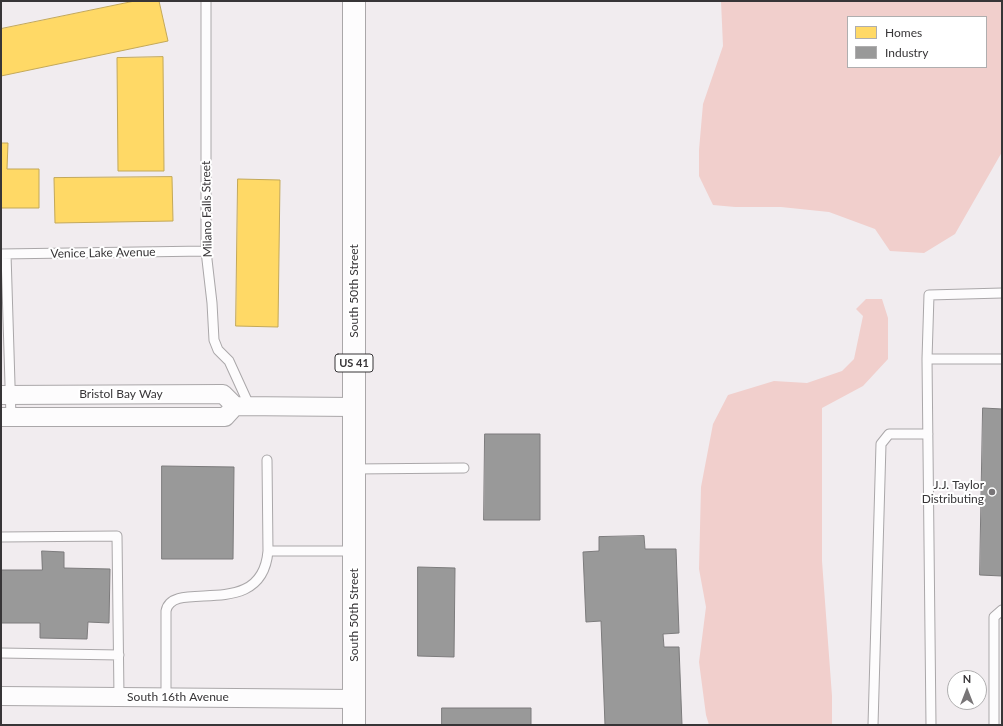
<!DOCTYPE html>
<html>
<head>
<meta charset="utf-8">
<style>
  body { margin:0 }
  #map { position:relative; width:1003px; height:726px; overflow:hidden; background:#f1ecef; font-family:Lato,sans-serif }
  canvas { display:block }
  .frame { position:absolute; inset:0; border:2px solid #373537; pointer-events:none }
  .legend { position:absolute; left:847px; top:16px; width:140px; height:52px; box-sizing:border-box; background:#fff; border:1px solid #afaeaf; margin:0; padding:5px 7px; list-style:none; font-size:12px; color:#373537 }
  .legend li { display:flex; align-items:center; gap:8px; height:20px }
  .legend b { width:20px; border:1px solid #afaeaf }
  .north { position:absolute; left:947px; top:670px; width:40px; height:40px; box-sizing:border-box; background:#fff; border:1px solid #afaeaf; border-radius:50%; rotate:0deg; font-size:11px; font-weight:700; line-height:16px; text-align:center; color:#373537 }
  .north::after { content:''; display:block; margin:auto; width:14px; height:18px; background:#787577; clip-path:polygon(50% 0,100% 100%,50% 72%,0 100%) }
</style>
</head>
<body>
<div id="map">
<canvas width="1003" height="726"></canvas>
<div class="frame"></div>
<ul class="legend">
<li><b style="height:11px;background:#ffd966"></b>Homes</li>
<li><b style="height:11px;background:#999"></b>Industry</li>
</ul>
<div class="north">N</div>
</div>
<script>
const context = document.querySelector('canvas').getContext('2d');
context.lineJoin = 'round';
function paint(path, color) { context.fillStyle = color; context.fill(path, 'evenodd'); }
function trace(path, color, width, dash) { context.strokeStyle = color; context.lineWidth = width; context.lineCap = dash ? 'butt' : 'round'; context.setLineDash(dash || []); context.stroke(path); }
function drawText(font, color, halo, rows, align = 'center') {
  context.font = font + ' Lato,sans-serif'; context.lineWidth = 4; context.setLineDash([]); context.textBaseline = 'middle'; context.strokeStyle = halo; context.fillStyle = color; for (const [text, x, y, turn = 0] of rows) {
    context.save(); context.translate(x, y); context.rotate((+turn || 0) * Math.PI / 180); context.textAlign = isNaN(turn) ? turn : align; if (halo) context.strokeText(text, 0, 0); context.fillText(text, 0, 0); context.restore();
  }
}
paint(new Path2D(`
  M721,1H1002V152L955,234L924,253L890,251L875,229L829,212L781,207H735L713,205L699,176V150L703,104L723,46ZM848,17H986V67H848Z
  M866,299H882L888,318V359L863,386L822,408V561L832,696V725H709L706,715L699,662L706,607L699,569L701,487L713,424L728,395L774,381L807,383L842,371L854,359L863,316L856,309Z`), '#f1cfcc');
const homes = new Path2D(`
  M135,1H159L168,41L1,76V29Z
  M163,57L164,171H118L117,58Z
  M1,143H8L7,169H39V208H1Z
  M172,177L173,221L55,223L54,178Z
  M238,179L280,180L278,327L236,326Z`);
paint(homes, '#ffd966');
trace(homes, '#c3a858', 1);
const industry = new Path2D(`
  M983,408L1002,409V576L980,575Z
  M485,434H540V520H484Z
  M162,466L234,467L233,559H162Z
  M644,536L645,549H676L679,633L663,634L664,647H679L682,725H605L601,621L586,622L583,552L599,551V537Z
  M42,551L64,552V568L110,569L109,623L88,622L87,639L40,638V623H1V570H42Z
  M418,567L455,568L454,657L418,656Z
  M442,708H531V725H442Z`);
paint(industry, '#999');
trace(industry, '#7c7b7c', 1);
const lane = new Path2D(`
  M206,1V251L212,303L214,340L218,350L229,361L250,407
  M1,254L206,251
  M6,254L11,417
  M927,359H1002
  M354,469L464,468
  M1,537L117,536L119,697
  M268,551H354
  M1,653L119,655
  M166,697V611C172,577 262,623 268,551L267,460
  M873,725L881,444L889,434H928
  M931,725L927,359L929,295L1002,293
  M994,725V617L1002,610`);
const street = new Path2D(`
  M1,395L223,394L235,406L354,407
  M1,417H225L235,406
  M1,696L354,699`);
const primary = new Path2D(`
  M354,1V725`);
trace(lane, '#aaa7a9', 11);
trace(street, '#aaa7a9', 20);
trace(primary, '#aaa7a9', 24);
trace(lane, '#fdfcfd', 9);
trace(street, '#fdfcfd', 18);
trace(primary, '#fdfcfd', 22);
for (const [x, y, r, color] of [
  [992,492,4,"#787577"]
]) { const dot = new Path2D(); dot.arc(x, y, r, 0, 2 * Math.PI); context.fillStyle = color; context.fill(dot); trace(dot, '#fff', 1.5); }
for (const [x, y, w] of [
  [354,363,38]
]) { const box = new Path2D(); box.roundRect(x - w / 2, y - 9, w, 18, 3); context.fillStyle = '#fff'; context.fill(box); trace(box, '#373537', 1); }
drawText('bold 11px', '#373537', null, [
  ["US 41",354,363]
]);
drawText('12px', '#373537', '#fff', [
  ["Milano Falls Street",207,209,-91],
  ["Venice Lake Avenue",103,253,-1],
  ["South 50th Street",354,291,-90],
  ["Bristol Bay Way",121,394],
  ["South 50th Street",354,615,-90],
  ["South 16th Avenue",178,697]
]);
drawText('12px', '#373537', '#fff', [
  ["J.J. Taylor",984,485],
  ["Distributing",984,499]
], 'right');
</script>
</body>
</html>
